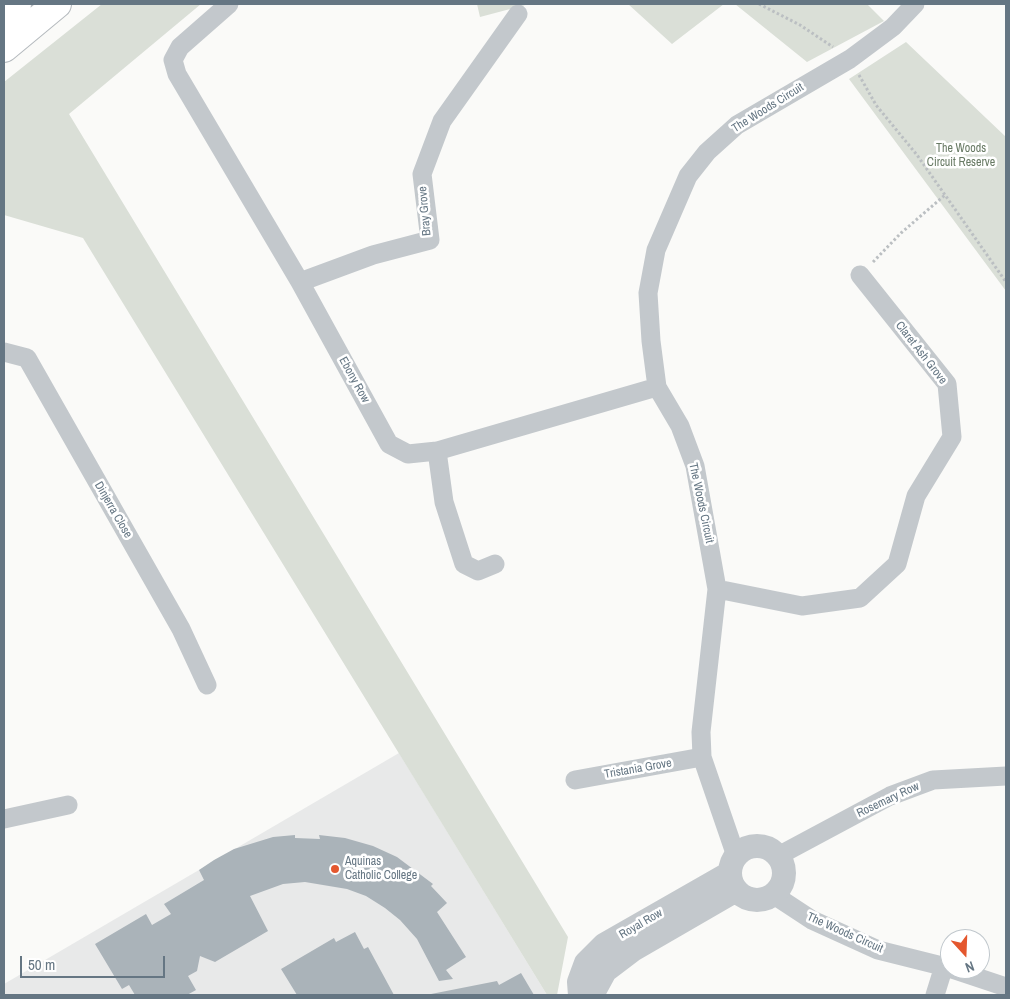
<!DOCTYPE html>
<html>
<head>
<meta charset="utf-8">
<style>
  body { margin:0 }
  #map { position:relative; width:1010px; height:999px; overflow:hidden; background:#fafaf8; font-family:"Archivo Narrow",sans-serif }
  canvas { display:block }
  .frame { position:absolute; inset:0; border:5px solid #657683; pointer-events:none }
  .north { position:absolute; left:940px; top:929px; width:50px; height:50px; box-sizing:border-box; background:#fff; border:1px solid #c1c8cd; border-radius:50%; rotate:160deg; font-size:14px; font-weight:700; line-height:20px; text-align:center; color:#657683 }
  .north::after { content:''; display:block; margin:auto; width:18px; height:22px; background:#e4572e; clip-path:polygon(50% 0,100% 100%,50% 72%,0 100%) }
  .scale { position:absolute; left:20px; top:956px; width:145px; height:22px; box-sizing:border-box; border:2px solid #657683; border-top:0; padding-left:6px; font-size:15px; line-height:18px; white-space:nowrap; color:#657683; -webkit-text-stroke:4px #fff; paint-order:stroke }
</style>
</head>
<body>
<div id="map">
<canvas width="1010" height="999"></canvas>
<div class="frame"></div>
<div class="north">N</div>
<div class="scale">50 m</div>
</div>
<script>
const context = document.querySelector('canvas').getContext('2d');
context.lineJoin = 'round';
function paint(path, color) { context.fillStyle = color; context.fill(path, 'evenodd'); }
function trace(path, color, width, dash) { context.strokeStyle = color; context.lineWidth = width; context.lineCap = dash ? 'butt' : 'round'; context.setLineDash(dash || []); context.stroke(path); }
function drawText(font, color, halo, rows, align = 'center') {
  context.font = font + ' "Archivo Narrow",sans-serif'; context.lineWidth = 5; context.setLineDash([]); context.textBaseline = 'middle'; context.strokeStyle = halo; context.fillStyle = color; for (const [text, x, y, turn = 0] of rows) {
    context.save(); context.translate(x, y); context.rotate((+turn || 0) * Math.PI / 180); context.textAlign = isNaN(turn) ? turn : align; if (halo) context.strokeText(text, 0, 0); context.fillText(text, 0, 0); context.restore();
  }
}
paint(new Path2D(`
  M399,753L547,995H4V984Z`), '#e8e9e9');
paint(new Path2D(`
  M102,4H201L69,114L568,937L557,995H547L83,238L4,215V82Z
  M477,4H529L480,17Z
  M628,4H724L672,44Z
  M735,4H867L884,21L807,62Z
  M906,42L1006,137V291L849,79Z`), '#dadfd7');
paint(new Path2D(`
  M295,835V838L320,839L319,835L345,838L373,846L397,857L433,884L431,886L447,903L437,912L466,957L446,970L453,979L439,981L417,939L400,920L385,908L366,896L347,889L305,882L283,884L250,896L268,931L215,962L200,956L197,971L188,976L196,990L187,995H135L129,985L122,989L95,944L146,914L152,925L171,914L164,904L204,880L199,870L214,860L234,849L273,837Z
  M355,932L364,949L368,947L394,995H297L281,969L334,938L336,942Z
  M521,973L534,995H426L497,981L499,985Z`), '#aab3b9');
const primary = new Path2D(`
  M4,15L17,4
  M4,48L57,4`);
trace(primary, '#b5babe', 30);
trace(new Path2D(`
  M759,4L800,25L833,47
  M859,75L876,105L917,155L1006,282
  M873,262L901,233L945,195`), '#bbbfc2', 3, [2.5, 2.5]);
trace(new Path2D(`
  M229,4L180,47L173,60L177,74L300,282L389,444L408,454L437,451L657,387
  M300,282L373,255L430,240L422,174L442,121L518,14
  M4,352L27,358L181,629L207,685
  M437,451L444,502L464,564L478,571L495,564
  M717,589L802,606L860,598L897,564L916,496L952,437L947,384L860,275
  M575,780L702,757
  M4,819L68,805
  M736,856L702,757L701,732L717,589L695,466L680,426L657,387L651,341L648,293L656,250L688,176L707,152L737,125L850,59L893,27L915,4
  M778,856L890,796L933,780L1006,776
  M774,895L812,920L878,950L950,968
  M952,969L1006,987
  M935,995L944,966`), '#c3c8cc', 19);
trace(new Path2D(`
  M730 873a27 27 0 1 1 54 0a27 27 0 1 1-54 0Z
  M580,995L579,982L586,963L604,945L730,873
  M592,995L605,971L634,949L736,890`), '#c3c8cc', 24);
trace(primary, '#fff', 28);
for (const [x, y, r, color] of [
  [335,869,5,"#e4572e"]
]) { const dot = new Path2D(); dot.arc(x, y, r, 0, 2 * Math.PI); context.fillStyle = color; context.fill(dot); trace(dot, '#fff', 2); }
drawText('12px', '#657683', '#fff', [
  ["The Woods Circuit",768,108,-32],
  ["Bray Grove",425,211,-95],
  ["Claret Ash Grove",921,353,52],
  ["Ebony Row",354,380,61],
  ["The Woods Circuit",701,503,78],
  ["Dinjerra Close",113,510,60],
  ["Tristania Grove",638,769,-10],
  ["Rosemary Row",888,800,-25],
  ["Royal Row",641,924,-30],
  ["The Woods Circuit",845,933,24]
]);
drawText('12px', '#687a64', '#fff', [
  ["The Woods",961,149],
  ["Circuit Reserve",961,163]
]);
drawText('12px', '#657683', '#fff', [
  ["Aquinas",345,862],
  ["Catholic College",345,876]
], 'left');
</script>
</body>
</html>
